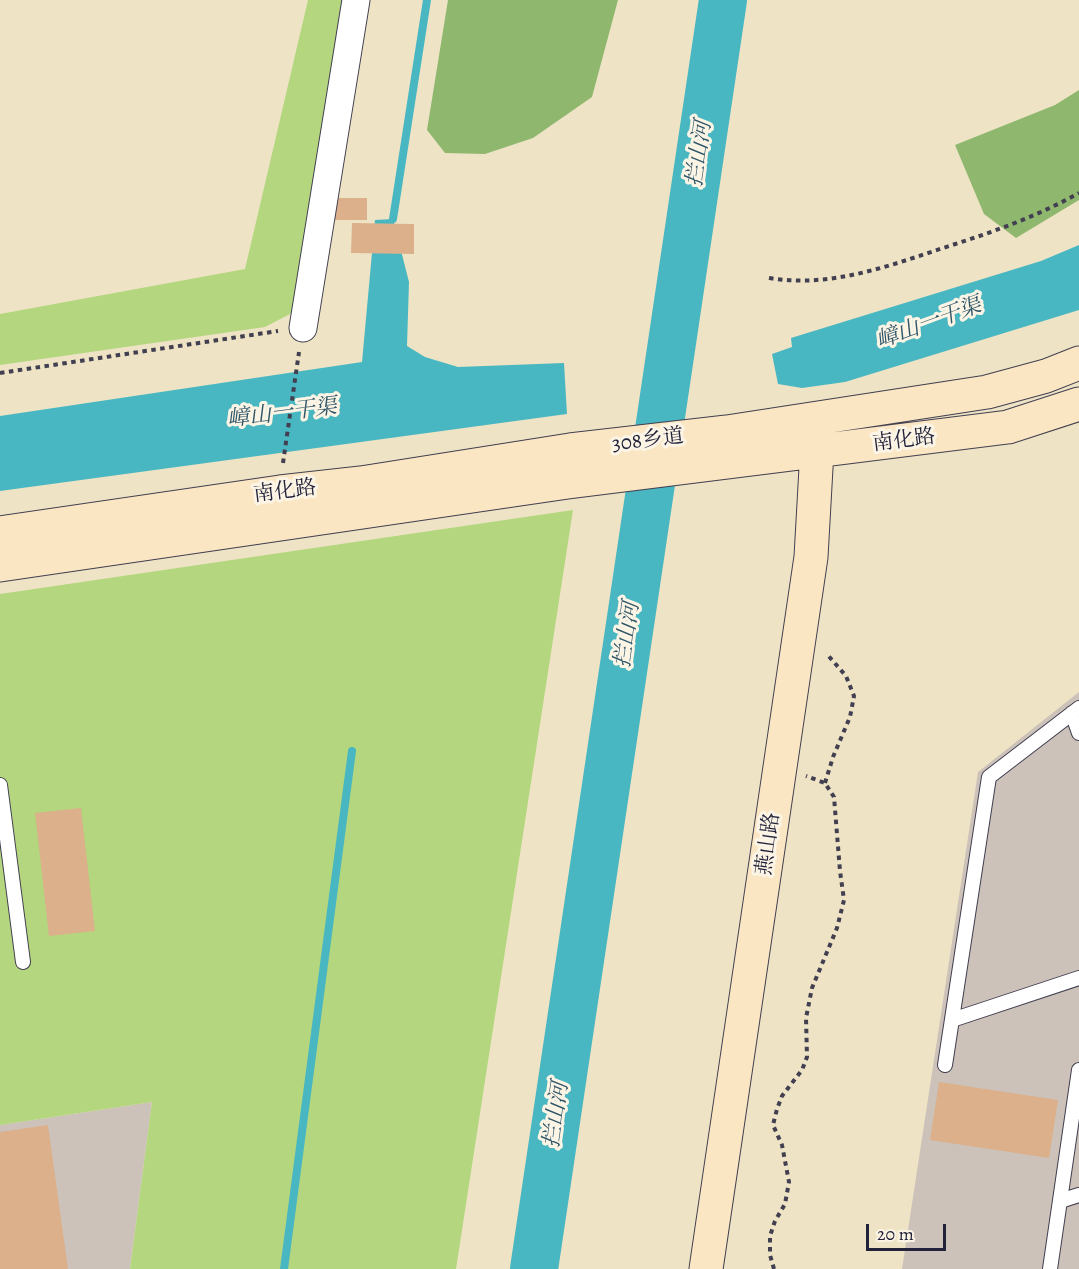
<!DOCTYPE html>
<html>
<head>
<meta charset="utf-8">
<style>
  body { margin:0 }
  #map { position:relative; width:1079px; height:1269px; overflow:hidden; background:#eee4c5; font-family:Alegreya,serif }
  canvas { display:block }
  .scale { position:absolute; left:866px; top:1224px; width:80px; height:27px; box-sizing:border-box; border:3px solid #22223b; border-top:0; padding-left:8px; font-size:18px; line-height:21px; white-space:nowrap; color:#22223b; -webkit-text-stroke:4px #fcf5e5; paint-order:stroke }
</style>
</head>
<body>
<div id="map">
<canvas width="1079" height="1269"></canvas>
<div class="scale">20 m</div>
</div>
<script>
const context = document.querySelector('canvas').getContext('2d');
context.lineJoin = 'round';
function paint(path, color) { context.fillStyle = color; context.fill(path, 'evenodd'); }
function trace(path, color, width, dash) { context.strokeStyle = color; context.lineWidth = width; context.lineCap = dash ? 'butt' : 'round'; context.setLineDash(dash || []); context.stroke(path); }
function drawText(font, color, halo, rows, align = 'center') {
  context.font = font + ' Alegreya,"Noto Serif SC",serif'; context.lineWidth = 6; context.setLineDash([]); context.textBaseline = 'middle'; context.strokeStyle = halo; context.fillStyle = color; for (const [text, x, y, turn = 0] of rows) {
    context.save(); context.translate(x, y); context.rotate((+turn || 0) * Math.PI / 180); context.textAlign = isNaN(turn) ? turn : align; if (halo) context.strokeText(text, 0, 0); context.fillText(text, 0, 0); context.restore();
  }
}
paint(new Path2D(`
  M1079,692V1269H902L978,772Z
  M152,1102L130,1269H0V1125Z`), '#ccc2b9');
paint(new Path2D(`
  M308,0H348L298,305L290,314L265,327L0,365V314L245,269Z
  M573,510L456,1269H130L152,1102L0,1125V594Z`), '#b4d67f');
paint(new Path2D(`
  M448,0H618L592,97L533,138L485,154L445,153L427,130Z
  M1079,90V200L1016,238L984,214L955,145L1055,105Z`), '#8fb76e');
paint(new Path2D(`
  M393,219L409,282L407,346L425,357L458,367L564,363L567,414L0,491V416L362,362L375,220Z
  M1079,245V310L845,382L802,388L778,384L772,354L792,347L791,338L1041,261Z`), '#49b7c2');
trace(new Path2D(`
  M393,219L427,0
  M284,1269L352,751`), '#49b7c2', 8);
trace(new Path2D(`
  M534,1269L723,0`), '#49b7c2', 48);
paint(new Path2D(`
  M335,198H367V220H334Z
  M352,223L414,224V254L351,253Z
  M81,808L95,931L49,936L35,813Z
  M939,1082L1058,1100L1049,1158L930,1140Z
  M48,1125L68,1269H0V1132Z`), '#dbb08a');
const lane = new Path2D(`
  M1072,713L1079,733
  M0,785L23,962
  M952,1020L1079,978
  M945,1065L989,777L1079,708
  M1060,1201L1079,1195
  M1050,1269L1079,1070`);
const street = new Path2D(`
  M303,328L356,0`);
const secondary = new Path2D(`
  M0,533L280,492L361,483L570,450L727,432L987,392L1046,376L1079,363
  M0,565L568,482L1008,427L1079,404
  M706,1269L811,557L818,432`);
trace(lane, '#413f50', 16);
trace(street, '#413f50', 29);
trace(secondary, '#413f50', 35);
trace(new Path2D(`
  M769,278C829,288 886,267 943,248C990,233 1036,217 1079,193
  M0,373L278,331
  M283,463L299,352
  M825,783L833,757L850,717L854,696L846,676L826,653
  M774,1269L770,1255V1236L775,1221L785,1204L789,1182L782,1145L773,1125L777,1109L782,1096L802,1070L807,1057L806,1018L812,988L837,928L844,900L840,871L834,797L825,783L806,776`), '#413f50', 4, [4.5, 4.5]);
trace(lane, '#fff', 14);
trace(street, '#fff', 27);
trace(secondary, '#fbe6c3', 33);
drawText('21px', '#22223b', '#fcf5e5', [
  ["308乡道",648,441,-7],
  ["南化路",904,441,-7],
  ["南化路",285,492,-7],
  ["燕山路",769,844,-82]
]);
drawText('italic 22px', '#30566a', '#fcf5e5', [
  ["拦山河",700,154,-82],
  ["嶂山一干渠",929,324,-20],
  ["嶂山一干渠",282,414,-7],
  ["拦山河",628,635,-82],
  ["拦山河",557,1115,-82]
]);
</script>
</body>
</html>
